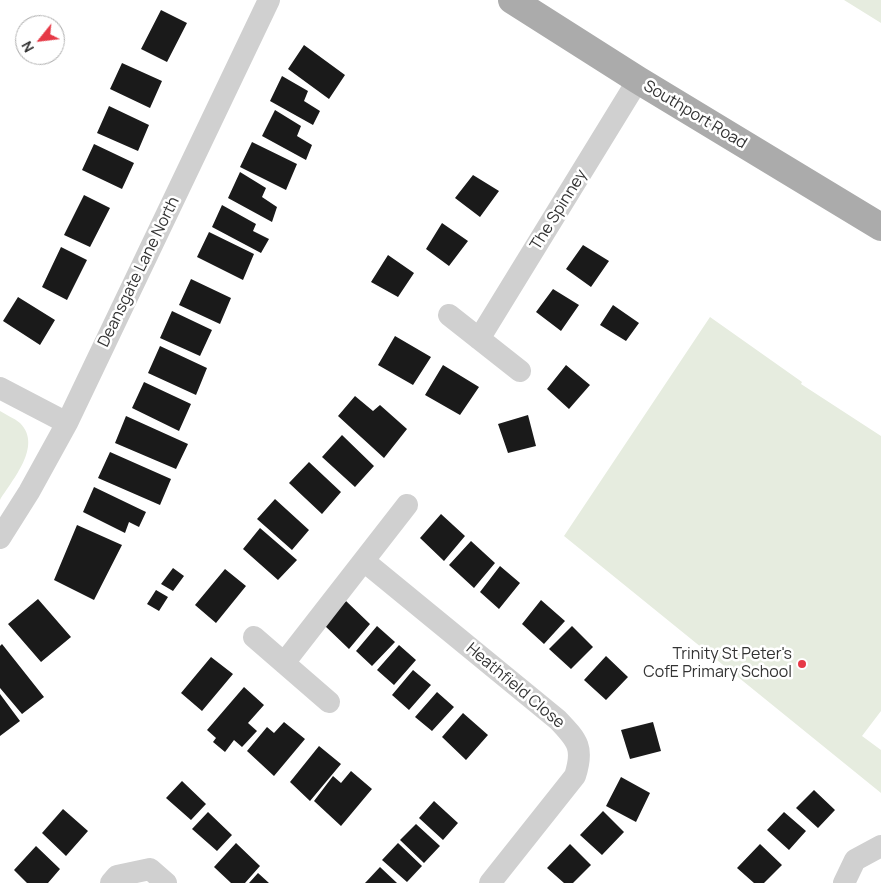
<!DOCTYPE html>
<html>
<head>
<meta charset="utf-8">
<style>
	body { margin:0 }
	#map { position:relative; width:881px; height:883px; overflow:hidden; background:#fff; font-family:Manrope,sans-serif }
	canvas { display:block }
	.north { position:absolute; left:15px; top:15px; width:50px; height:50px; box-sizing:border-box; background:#fff; border:1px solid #adadad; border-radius:50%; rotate:241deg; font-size:14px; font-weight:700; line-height:20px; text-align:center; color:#333 }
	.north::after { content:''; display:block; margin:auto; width:18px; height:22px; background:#e63946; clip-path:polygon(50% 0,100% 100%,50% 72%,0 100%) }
</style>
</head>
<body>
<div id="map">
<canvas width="881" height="883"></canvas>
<div class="north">N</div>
</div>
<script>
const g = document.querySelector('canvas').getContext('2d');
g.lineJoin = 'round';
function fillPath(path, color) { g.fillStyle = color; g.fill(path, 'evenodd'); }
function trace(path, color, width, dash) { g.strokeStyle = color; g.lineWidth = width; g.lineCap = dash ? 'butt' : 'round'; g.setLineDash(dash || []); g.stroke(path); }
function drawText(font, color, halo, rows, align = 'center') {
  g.font = font + ' Manrope,sans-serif'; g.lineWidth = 5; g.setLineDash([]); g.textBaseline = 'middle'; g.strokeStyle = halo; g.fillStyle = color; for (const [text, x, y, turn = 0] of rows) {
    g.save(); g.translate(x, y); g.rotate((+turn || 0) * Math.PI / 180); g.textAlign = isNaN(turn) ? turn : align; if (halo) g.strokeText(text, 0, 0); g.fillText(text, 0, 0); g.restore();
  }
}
fillPath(new Path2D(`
	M844,0H881V23Z
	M710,317L802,382L801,384L881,436V711L862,736L881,750V793L564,536Z
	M0,411C6,415 14,418 20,423C43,446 12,480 0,500Z`), '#e6ecdf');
fillPath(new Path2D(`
	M161,10L187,23L167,62L141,49Z
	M304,45L345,75L329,99L288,69Z
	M122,63L162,81L150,108L110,89Z
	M282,76L308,91L304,101L320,111L313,125L270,101Z
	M109,106L149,125L138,151L97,133Z
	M275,110L301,126L297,136L312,145L306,160L262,136Z
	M252,142L297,164L286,190L240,167Z
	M94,144L134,163L122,189L82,170Z
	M240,172L266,188L262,197L277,207L272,222L228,198Z
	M473,175L499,191L480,217L455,198Z
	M84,195L110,208L90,247L64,235Z
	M222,205L256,224L253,231L269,239L261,253L212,227Z
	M442,223L468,241L449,266L426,249Z
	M209,232L254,254L243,280L197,257Z
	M583,245L609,261L591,287L566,269Z
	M61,247L87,260L67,300L42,287Z
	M388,255L414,273L398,297L371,282Z
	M191,279L231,298L220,324L179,305Z
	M553,289L579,305L561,331L536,312Z
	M18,297L55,320L40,345L3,321Z
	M613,305L639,323L626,341L600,325Z
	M172,311L212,330L200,356L160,338Z
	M395,336L431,357L413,385L378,365Z
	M160,346L207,368L196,395L148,373Z
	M443,365L479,387L460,415L425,395Z
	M566,365L590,385L569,409L547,389Z
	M144,382L191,404L179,431L132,408Z
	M355,396L373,411L380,405L407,429L384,458L338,416Z
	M528,415L536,446L508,453L498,424Z
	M126,416L188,444L176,469L115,443Z
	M342,435L374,466L355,487L322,457Z
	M110,452L171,479L160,505L98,478Z
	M309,462L341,492L322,514L289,483Z
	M94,487L146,512L139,527L129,522L125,533L83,512Z
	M275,499L309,530L292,550L257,519Z
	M441,514L465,536L444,561L420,538Z
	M77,525L122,545L94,600L54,580Z
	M260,528L297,560L278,580L243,549Z
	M471,541L495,563L474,588L449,565Z
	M500,566L520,583L499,609L480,592Z
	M173,568L184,576L173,591L161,584Z
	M225,569L246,586L216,623L195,605Z
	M156,590L168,597L159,611L147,604Z
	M38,599L71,637L41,662L8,624Z
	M541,600L565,621L544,644L522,624Z
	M346,601L370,624L349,649L324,625Z
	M377,626L395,642L372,666L356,651Z
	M572,626L593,647L571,669L549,649Z
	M2,644L44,697L22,714L0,688V646Z
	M399,645L416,660L394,685L377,670Z
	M606,656L628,677L606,700L584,680Z
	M211,657L233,674L202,711L181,693Z
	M413,670L431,685L409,710L392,695Z
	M244,687L264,705L248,723L257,731L242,747L234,740L225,752L213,742L216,738L207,730Z
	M437,692L454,707L432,731L415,717Z
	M0,694L20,721L0,736Z
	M463,713L488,735L466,760L442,737Z
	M284,722L305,739L274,776L247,751L267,727L274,733Z
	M653,722L661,751L630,759L621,730Z
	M319,746L341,764L310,801L290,782Z
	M351,771L372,789L341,826L314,801L333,776L341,783Z
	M621,777L650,793L636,822L606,806Z
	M182,781L206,804L191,820L166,798Z
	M814,790L835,810L818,828L796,808Z
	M434,801L458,823L443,840L419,818Z
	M63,809L88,831L66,856L42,833Z
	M603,811L624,832L602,855L580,835Z
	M208,812L232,835L217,851L192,829Z
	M784,812L806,831L789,850L767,830Z
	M416,824L440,846L424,863L400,840Z
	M236,843L260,866L245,883H231L214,867Z
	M398,843L422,866L407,882L382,860Z
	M570,844L591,865L573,883H564L547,868Z
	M760,844L782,865L764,883H754L737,868Z
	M36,846L60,869L48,883H27L14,870Z
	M380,867L397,883H365Z
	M258,873L269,883H249Z`), '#1a1a1a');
trace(new Path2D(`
	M449,315L520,371
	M479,339L638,80
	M0,388L67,423
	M0,538L29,492L67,423L269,0
	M364,561L558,720C578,741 584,748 575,776L490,883
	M254,637L329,702
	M284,663L407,505
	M111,883L117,876L150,869L166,883
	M844,883L855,860L881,846`), '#d0d0d0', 22);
trace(new Path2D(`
	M512,0L638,80L881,227`), '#ababab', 28);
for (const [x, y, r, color] of [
	[802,664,5,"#e63946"]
]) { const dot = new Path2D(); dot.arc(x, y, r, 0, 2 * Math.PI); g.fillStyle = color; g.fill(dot); trace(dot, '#fff', 2); }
drawText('16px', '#333', '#fff', [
	["Southport Road",695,115,31],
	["The Spinney",559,210,-58],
	["Deansgate Lane North",139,272,-64],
	["Heathfield Close",515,686,40]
]);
drawText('16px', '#333', '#fff', [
	["Trinity St Peter's",792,655],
	["CofE Primary School",792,673]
], 'right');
</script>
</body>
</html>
